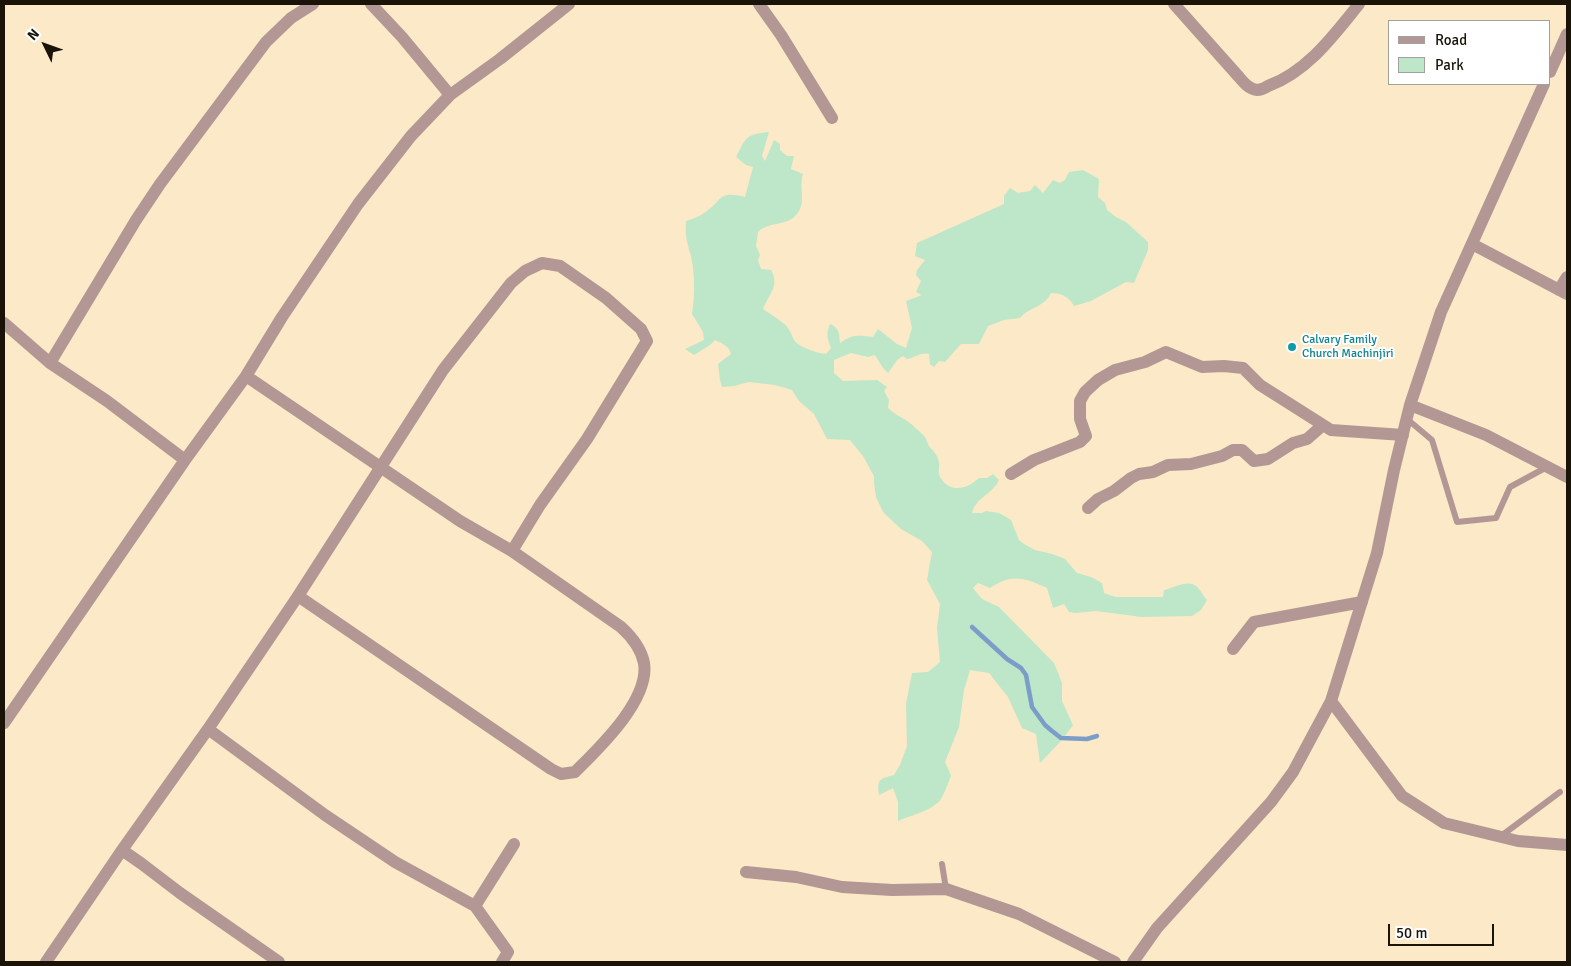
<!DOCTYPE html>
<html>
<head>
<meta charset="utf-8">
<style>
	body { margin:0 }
	#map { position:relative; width:1571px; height:966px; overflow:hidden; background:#fbe9c8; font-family:Signika,sans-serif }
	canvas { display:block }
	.frame { position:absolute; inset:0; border:5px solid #1a1408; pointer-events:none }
	.legend { position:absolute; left:1388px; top:20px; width:162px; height:65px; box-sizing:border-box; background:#fff; border:1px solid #a3a19c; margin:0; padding:6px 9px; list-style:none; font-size:15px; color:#1a1408 }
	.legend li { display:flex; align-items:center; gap:10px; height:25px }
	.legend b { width:25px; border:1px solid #a3a19c }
	.north { position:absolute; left:20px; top:20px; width:50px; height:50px; -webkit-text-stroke:4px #fff; paint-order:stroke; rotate:312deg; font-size:14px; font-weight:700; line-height:20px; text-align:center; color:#1a1408 }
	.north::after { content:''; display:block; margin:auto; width:18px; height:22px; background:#1a1408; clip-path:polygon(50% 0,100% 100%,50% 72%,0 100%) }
	.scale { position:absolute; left:1388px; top:924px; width:106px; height:22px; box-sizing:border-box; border:2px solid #1a1408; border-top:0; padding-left:6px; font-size:15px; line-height:18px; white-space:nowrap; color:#1a1408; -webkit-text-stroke:4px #fff; paint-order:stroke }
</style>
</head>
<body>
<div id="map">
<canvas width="1571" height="966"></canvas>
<div class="frame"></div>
<ul class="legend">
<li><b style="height:6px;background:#b39794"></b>Road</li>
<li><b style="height:14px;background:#bde7c8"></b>Park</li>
</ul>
<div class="north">N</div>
<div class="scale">50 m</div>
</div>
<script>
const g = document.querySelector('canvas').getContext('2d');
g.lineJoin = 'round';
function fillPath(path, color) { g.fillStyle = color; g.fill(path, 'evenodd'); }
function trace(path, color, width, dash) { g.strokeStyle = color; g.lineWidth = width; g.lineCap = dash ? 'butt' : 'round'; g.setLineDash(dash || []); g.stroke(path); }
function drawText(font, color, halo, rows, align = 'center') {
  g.font = font + ' Signika,sans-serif'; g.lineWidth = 4; g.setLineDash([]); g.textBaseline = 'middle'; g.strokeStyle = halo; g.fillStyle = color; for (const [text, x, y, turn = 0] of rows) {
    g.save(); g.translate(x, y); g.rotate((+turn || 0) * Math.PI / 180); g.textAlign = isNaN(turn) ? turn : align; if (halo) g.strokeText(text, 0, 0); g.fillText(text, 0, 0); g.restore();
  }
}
fillPath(new Path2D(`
	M769,132L762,156L765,161L774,140L780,144V150L787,156H794L791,169L803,174C799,186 804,195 801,206C794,229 771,219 758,232L756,246L760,255L758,260L761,269L771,270C780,286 769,294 763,309C770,314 777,318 783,323C789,327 791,334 794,340C798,347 817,353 826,354L831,348C827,338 826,334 830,324C840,328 839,334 840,343C852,334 859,335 873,337L878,329L897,344L906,348L912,328L906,301L922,295L916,292L921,281L916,275L917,270L925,260L915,256L917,243L1004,204V196L1010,188L1018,193L1030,191L1035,185L1043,193L1053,180L1060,183L1065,180L1069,172L1083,170L1099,179L1098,197L1105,203L1107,210L1116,217L1126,222L1148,242V250L1134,283L1126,282L1091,301L1074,306C1069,297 1062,293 1051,293C1044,308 1030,306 1020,318L1004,320L988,326L979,344H961L945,362L939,361L934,367L930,364L929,354C920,352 915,358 907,359L903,356L897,360L888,373L883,368L875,355L868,357L851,353L834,360V373L843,381L877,380L887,387L884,391L889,400L888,408C894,414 900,416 907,421C913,425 919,431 924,436C927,439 927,443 929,446C932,450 937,454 938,459C941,465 937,471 940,477C950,494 968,489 979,478H987L993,474L999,480C993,494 976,497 972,513H982L986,511L999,513L1011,520L1019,540L1024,544L1035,550L1052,554L1065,559L1077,573L1091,577L1102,583L1104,593L1116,597H1163L1164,590C1173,588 1188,579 1196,586C1201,590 1203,596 1207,600L1201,610L1192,616L1142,617L1096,611L1076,613L1069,612L1064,604L1053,608L1047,588C1025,578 1012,573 990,588L978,583L973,588L982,599L999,607L1054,663L1062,683V701L1073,725L1062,740L1040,763L1036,734L1022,728L1008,697L989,673L970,670L964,690L959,727L945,762L951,776C948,783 945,792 941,799C932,811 911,815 898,821V802L893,788L879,795C877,779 879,779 894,775L900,765L907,746L906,704L912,673L928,672L940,662L937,628L940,604L927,580L932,552L922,541L901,529L883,512L876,497L874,483V476L863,456L850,440L827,439L814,414L799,401L792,390L775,385L749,382L734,386L722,387L720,380L718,364L731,354C729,346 722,343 715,340L710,345L694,355L685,349L704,340L703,332L692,314C695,295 695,274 691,256C687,241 685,238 686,221C692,219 699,217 704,213C723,201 717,190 745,197L753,167L746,165L736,157C747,136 745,135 769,132Z`), '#bde7c8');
trace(new Path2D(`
	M972,627L1007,659L1021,668L1026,675L1032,707L1045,725L1052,731L1061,738L1087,739L1097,736`), '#7c9dc8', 4.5);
trace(new Path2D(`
	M1407,419L1432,440L1457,522L1496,518L1510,487L1547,467
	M1501,836L1560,792
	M942,864L946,889`), '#b39794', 6);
trace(new Path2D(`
	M371,4L402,37L450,95
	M759,4L781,35L832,118
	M1174,4L1239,77C1244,83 1249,89 1257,90C1261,90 1265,88 1268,86C1307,72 1334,35 1359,4
	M1550,72L1567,34
	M1472,244L1567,294
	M1559,290L1567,277
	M4,323L50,363L107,401L185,460
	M50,363L136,220L160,184L266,42L291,18L313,4
	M246,376L460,521L512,551L621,627C632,637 641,648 644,663C650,700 599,748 575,772L561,774L551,769L298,596
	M1410,405L1486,435L1567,477
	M1011,474L1034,460L1080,442L1086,436L1080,419V401L1085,392L1098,380L1115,370L1145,362L1166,352L1202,367L1224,366L1243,368L1260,385L1331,430L1403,435
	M1088,508L1098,499L1114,491L1131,478L1139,474L1153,472L1168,465L1191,464L1222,456L1233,450H1242L1254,461L1268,459L1293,443L1307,439L1323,425
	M1233,649L1254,622L1362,602
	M1331,701L1402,796L1444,823L1518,841L1567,845
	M4,723L185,460L246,376L282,317L358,204L411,136L450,95L500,59L569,4
	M208,729L325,815L395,862L475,906L508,952L502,962
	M122,850L142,864L180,893L279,962
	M746,872L796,877L842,887L892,890L946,889L1019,914L1115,962
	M475,906L514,844
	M46,962L122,850L208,729L298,596L443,370L511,283L525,271L542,263L560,266L606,298L641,329L647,341L587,439L540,505L512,551
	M1133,962L1157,928L1271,802L1293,772L1331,701L1377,553L1394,470L1410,405L1441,312L1544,84`), '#b39794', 12);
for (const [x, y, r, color] of [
	[1292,347,5,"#0f9aa8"]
]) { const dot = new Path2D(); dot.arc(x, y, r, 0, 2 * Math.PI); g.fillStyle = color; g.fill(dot); trace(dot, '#fff', 2); }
drawText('12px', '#0d838f', '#fff', [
	["Calvary Family",1302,340],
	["Church Machinjiri",1302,354]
], 'left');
</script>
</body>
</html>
